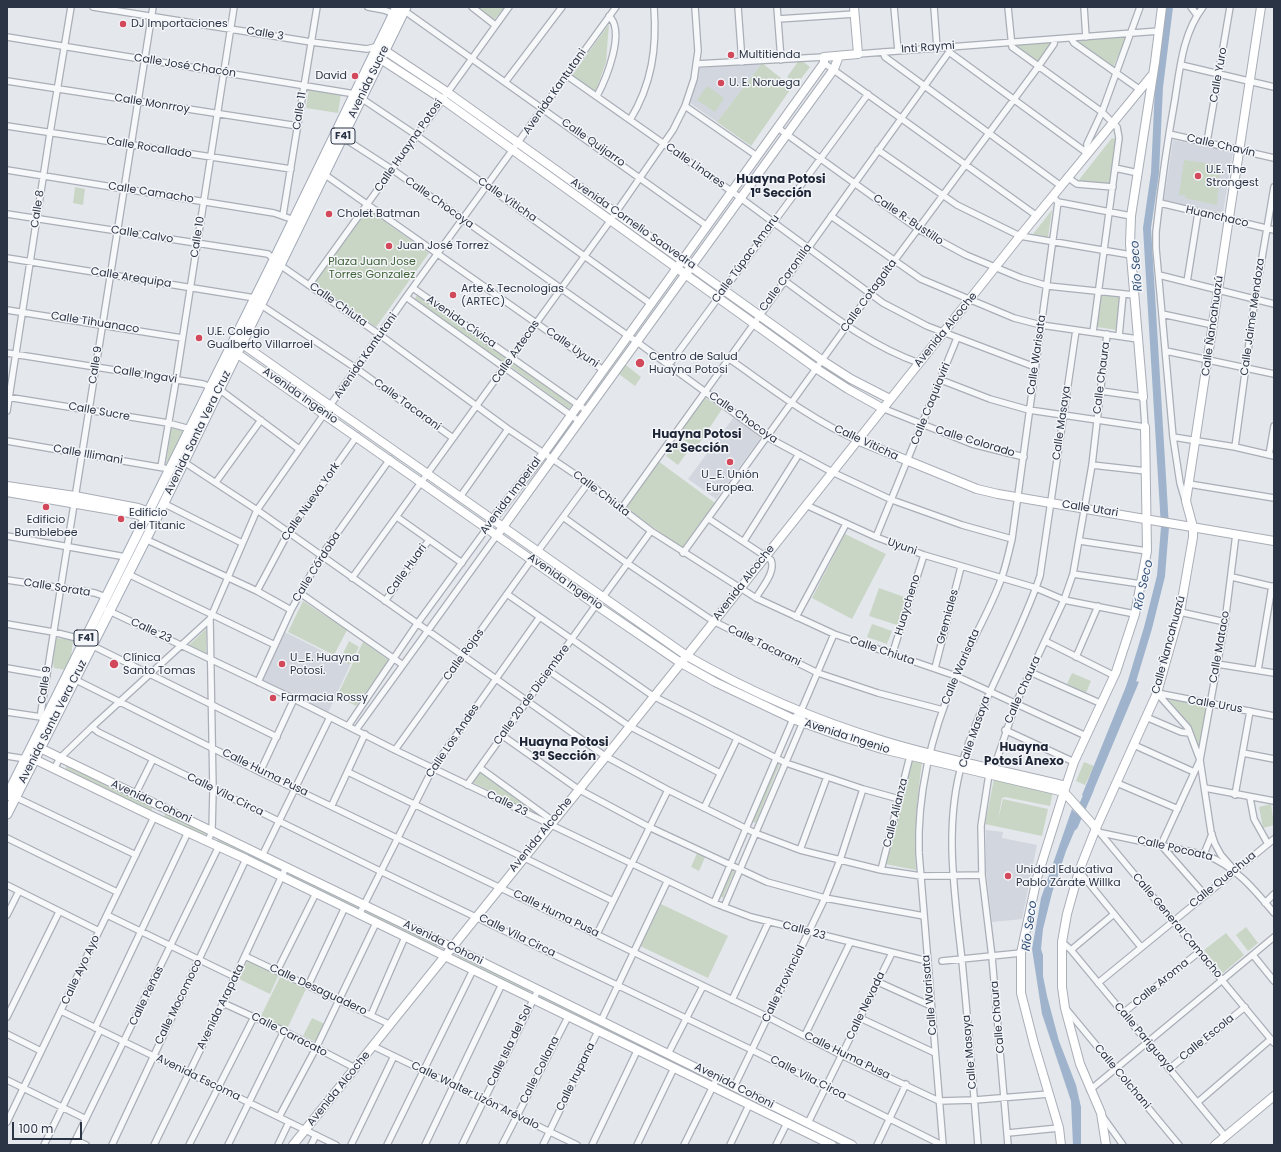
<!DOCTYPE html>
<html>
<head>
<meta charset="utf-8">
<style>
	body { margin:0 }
	#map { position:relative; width:1281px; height:1152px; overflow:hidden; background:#e4e7ec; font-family:Poppins,sans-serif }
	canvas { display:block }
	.frame { position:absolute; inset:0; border:8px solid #2b3445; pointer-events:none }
	.scale { position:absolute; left:12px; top:1122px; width:70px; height:18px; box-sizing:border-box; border:2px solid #2b3445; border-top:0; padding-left:5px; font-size:12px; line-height:14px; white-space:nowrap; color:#2b3445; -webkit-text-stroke:3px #f4f6f9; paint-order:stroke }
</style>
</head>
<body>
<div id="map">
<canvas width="1281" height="1152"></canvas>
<div class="frame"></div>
<div class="scale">100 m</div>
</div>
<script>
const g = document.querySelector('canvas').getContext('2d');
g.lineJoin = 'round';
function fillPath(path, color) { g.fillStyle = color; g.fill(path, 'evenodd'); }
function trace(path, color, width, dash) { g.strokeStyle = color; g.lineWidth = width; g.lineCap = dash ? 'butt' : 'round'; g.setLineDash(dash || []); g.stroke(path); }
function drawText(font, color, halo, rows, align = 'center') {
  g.font = font + ' Poppins,sans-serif'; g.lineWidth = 3; g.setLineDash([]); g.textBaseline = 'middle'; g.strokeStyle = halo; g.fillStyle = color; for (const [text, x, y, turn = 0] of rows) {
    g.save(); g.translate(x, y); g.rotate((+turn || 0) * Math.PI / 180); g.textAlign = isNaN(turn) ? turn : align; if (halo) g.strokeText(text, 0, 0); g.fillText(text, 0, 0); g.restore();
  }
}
fillPath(new Path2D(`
	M762,63L717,122L690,103L689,100L698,69L700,68Z
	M1173,140L1233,152L1223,213L1164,200Z
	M734,417L760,437V439L716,499L688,479Z
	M285,632L350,665L328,713L263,681V679Z
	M986,830L1003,832L1002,838L1037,845L1022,919L992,922L986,871Z`), '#d2d6de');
fillPath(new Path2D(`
	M476,7H505L494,20Z
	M609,24L606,62L595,93L571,77Z
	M1127,36L1113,67L1074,41Z
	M1054,41L1038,63L1012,45Z
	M800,59L810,67L797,84L787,77Z
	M762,63L792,87L751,146L717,122Z
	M707,86L724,98L715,112L697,100Z
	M309,89L341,94L338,113L306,108Z
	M1112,138L1116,139L1110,185L1078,181Z
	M1184,160L1220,165L1217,205L1185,198L1186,196L1182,195L1179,196Z
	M75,187L85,189L83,205L73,203Z
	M367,209L429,253L376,327L314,284Z
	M1052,210L1048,237L1033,234Z
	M1101,293L1121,295L1117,330L1097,327Z
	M417,295L507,358L503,363L414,300Z
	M513,362L572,405L569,409L510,366Z
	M626,365L641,377L635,386L619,374Z
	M704,397L722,409L696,448L678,436Z
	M173,428L184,430L186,432L169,465H166L171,429Z
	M679,438L691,447L678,465L666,456Z
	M658,461L715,503L682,548L625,507Z
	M845,534L886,554L852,619L812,598Z
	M879,588L907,598L897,625L869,616Z
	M303,601L347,630L334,655L288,632Z
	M872,624L892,631L887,644L867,637Z
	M206,629V653L189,645Z
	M56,638L73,640L70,666L66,670L54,668L53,663Z
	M349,641L359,647L350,665L340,660Z
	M363,642L389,660L356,706L337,696Z
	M1072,673L1091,681L1086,693L1067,684Z
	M1167,697L1206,706L1199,750L1190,727Z
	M912,759L922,762C917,798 914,834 916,870L885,864Z
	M1084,762L1094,766L1085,785L1076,781Z
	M780,763L756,822L753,823L752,821L778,764Z
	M66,765H69L151,805L152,810L148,811L66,770Z
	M480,769L547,819L472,782Z
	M994,779L1053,791L1050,806L1005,797L1002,798L998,820L1003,799L1048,809L1042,836L985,824Z
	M1271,804L1274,825L1263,828L1259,807Z
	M165,813L206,833V834L204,836L164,818Z
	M219,837L280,868L279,871L216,842Z
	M698,851L706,855L699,871L691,867Z
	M732,868L735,870L723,898L720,896L721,893Z
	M291,873L359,906V910L289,877Z
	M661,904L728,936L708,978L640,946Z
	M367,910L436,944L437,947L436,948L363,914L364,911Z
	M1246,927L1258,943L1248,951L1236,935Z
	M1226,933L1244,955L1223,973L1204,950Z
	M459,955L530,990L528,994L457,959Z
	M248,960L279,974L270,994L239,979Z
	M280,977L306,989L287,1029L261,1016Z
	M541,995L712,1079L710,1083L539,1000Z
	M312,1018L325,1024L316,1042L303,1036Z
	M720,1083L846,1145H836L718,1087Z`), '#c9d6c5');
fillPath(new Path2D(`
	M1129,679L1139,682L1089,801L1082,795Z
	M1072,809L1080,818L1066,851L1052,893L1043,929L1041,949L1043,955V976L1047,996L1059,1041L1076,1085L1081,1107V1145H1073L1071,1101L1042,1014L1032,949L1041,898Z`), '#9fb4cc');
trace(new Path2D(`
	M1129,691L1148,628L1161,576L1165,527L1147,228L1155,173L1159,87L1169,7
	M1074,826L1090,789`), '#9fb4cc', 8);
const street = new Path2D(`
	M93,7L311,42L367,49L378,46
	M368,7L384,10L394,14
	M472,7L495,25
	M738,7L742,62
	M777,7L781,60
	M894,7L898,51
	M934,7L937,48
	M1008,7L1012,47L1102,112L1117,127L1119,138L1093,332
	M1084,7L1086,37
	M1191,7L1197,15
	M402,9L707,226
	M778,19L855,14
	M7,37L355,94L416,135L651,304
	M1071,38L1074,43L1139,89
	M883,52L885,57L1061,186
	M949,52L1087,153
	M858,54L1159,31
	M824,63L1037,216
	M696,64L824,57
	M1181,65L1274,87
	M566,75L731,191L883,303L927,326L1035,367
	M7,81L298,126
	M506,81L562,7
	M597,96C606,79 626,31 609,16
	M685,106L757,156
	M630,120C652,84 657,48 654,7
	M7,126L291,169
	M778,128L918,229L966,255L1021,278L1048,286L1134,295
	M1169,134L1274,158
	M342,137L393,170L637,342L767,437L832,472L892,500L962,525L1012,539
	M1207,142L1230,7
	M878,150L957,205L1020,236L1131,255
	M1087,153V144L1102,112L1140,7
	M1115,168L1138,173
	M7,170L274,213L294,220
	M324,174L603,370
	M1067,177L1077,184L1113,187
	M1058,202L1131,216
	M1160,203L1274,230
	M7,214L268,254L280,265L380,335L508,429L588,483L651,531L756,598L834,634L956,676L1086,736
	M283,215L317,7
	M831,216L921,279L1014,318L1041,325L1138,339
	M7,258L255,298
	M1159,275L1274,304
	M785,281C828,312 868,345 919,363
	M1187,282L1198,213
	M309,285L509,7
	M413,288L587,411
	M406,297L579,421
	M261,305L357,369L453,438
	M7,310L182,338
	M1162,314L1213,325
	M1119,336L1123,294
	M1166,351L1274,374
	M7,353L203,384L211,387
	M728,358C770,387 810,419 857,440
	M668,366L868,94
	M941,380L990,399L1029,410L1145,427L1143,397L1101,391
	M219,389L299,449
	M7,397L168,423L190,429
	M882,408L972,444L1024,457
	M7,411L50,133L71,7
	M1173,437L1235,447L1274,456
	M7,441L164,468
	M1235,447L1255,299L1274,187
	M1269,455L1274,426
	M184,462L257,510L605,756L668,790L755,833L800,850L881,870L921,876L982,875
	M1092,465L1146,471
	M161,467L176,380L234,7
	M216,482L261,420
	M1189,484L1274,498
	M460,497L508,429
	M1185,500L1180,483L1173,437L1156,248V232C1161,187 1167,143 1175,99C1180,67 1183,33 1203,7
	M163,503L242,543
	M806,505L876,537L924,555L1036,588L1064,600L1135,614
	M621,509L949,52L950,47
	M397,517L462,563
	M563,517L627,563L713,621L818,673L878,693L943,710
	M709,519L771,560C776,572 762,587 756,598
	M7,536L126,557
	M876,537L957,338
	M145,539L257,591L291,610
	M744,541L799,454
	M1080,541L1147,551
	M538,551L588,483
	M683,553L869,295L1038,67L1054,44L1055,39
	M128,574L275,645
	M1073,574L1141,584
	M1232,577L1274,587
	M352,578L610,221L673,130L685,106L694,79L698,51L695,7
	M7,580L95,593L106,597
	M257,591L288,533L357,436
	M300,593L403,665
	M507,594L653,696L786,763L863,789L899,799
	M603,597L651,531
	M385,601L429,540
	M107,610L294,699L395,750L714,903L751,917L927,961
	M1180,612L1225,622
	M796,617L846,524
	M7,624L53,632L85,640
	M1045,641L1115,676
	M91,645L277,737
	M892,655L924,555
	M1076,657L1098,606
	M1217,664L1274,673
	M7,668L47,675
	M935,668L961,567
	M1258,670L1272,586
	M549,671L629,726L720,773
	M1030,672L1102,704
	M74,679L260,772L768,1017L841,1055L939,1101L975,1100L1049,1094
	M258,682L291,610L321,556L390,459
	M1157,693L1188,728L1200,760L1211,832L1215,844L1221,855L1235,871
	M1157,693L1274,716
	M7,712L41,717
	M1146,717L1181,732L1189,733
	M44,722L41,717V712L153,7
	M348,726L417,624L487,528
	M92,727L98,732L380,871L752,1050L942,1145
	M356,730L497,535
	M1005,730L1074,762
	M503,736L578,789L649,827L767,882L825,898L924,916
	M1134,745L1194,772
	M395,750L532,559
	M1243,753L1274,759
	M7,756L26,759
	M480,768L553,821
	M54,769L60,758L92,727L210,619L257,510L406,297L616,7
	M260,772L294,699
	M348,772L613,901
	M1117,783L1178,809
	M467,785L596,605
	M1205,788L1274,801
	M135,795L153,759
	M1235,795L1250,711
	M15,797L136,855
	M1250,798L1254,819L1268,844
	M332,805L365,734
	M704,808L737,739
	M1096,828L1274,1043
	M1102,833L1206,855C1236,867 1254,889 1274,913
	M7,838L117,892
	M208,841L212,831L213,790L210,619
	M800,850L827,777
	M1204,854L1212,834
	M262,856L330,717
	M881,870L910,756
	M1079,871L1141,947
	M7,885L99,931
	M1205,895L1161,845L1200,760L1225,622L1236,534
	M714,903L793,719L801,711L834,634
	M1265,903L1274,894
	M724,907L803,722L801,711
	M7,915L19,891
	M107,915L235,977
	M359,915L433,768L539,618
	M597,934L668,790
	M1062,942L1071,950L1225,1136
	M1071,950L1114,914
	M1253,955L1274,981
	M245,956L391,1025
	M942,961L1021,953
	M277,971L316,893
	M878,982L931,1006
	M1098,983L1274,839
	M308,986L345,907
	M732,1000L769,921
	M223,1003L284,1031L355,1068
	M1067,1010L1179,1145
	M61,1011L336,1145
	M1123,1013L1199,952
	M371,1015L405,937
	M7,1017L59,912
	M860,1018L935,1053
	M601,1021L667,882
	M95,1028L188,832
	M7,1034L41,1051
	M805,1035L850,943
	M373,1046L577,1145
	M668,1054L703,986
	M1169,1069L1245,1007
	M7,1080L86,1119
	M734,1087L825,898L840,860L863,789
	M1090,1090L1274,937
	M1198,1102L1271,1039
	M279,1117L316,1048L376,923
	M1103,1117L1123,1145
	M7,1122L154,817
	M808,1123L892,953
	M1008,1133L1059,1128
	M76,1140L86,1145
	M44,1145L100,1030
	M73,1145L219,846
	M112,1145L246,859
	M154,1145L223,1003L286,867
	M189,1145L254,1017
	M228,1145L284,1031
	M278,1145L289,1122
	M311,1145L316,1135
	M351,1145L394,1056
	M387,1145L473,970
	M425,1145L502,984
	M462,1145L538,990
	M502,1145L568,1017
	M543,1145L598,1031
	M592,1145L637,1051
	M637,1145L674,1068
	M684,1145L717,1078
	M730,1145L749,1105
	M776,1145L787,1123
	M877,1145L906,1084
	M943,1145L919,853C917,792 932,732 956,676C970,643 990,611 1002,577C1006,565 1009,552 1012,539L1058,202L1052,196
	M978,1145C973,1084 968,1022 962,961C955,896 943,824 963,760C983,696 1019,639 1040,576L1076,330
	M1008,1145L992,957L982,875L981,826L989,774L994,768L1016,703L1064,600L1073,574L1092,465L1107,334`);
const secondary = new Path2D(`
	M381,48L447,92L823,361L851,379L890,399
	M376,56L442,99L817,369L848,389L882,408
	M238,341L687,656C748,691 815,720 884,741C943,759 1005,771 1066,786
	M232,350L596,605L681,663L715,682L793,719L843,737L882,749L1064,792
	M1143,397L1130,244L1131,216L1155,62L1162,7
	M857,440L977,489L998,494L1274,541
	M7,486L75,496L138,508L153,513
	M7,492L135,514L154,521
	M490,523L544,453L824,63V57L858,54L854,7
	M500,531L834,69L839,56
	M40,748L478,960L852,1145
	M34,759L154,817L246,859L832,1145
	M1064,792L1096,828
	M293,1145L681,663L1020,236L1153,74
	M1061,1145L1059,1128L1034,1044L1021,993V953L1037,878L1064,792L1074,762L1116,672L1135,614L1147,551L1145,427
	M1106,1145L1101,1113L1080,1064L1065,1008L1062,987V942L1067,914L1079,871L1096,828L1157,693L1180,612L1193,537V527L1186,501L1261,7
	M1215,1145L1274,1096`);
const primary = new Path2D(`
	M7,796L274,260L397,7
	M7,814L158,515L406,7`);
trace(street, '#a9aeb7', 8);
trace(secondary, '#a9aeb7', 10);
trace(primary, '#a3abb8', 11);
trace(street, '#f7f8fa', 5.5);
trace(secondary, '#fff', 8);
trace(primary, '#fff', 9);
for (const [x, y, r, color] of [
	[123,24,4,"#d1495b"],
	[731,55,4,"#d1495b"],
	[355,76,4,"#d1495b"],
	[721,83,4,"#d1495b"],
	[1198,176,4,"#d1495b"],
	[329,214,4,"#d1495b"],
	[389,246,4,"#d1495b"],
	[453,295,4,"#d1495b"],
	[199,338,4,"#d1495b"],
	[640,363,5,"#d1495b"],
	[730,462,4,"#d1495b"],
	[46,507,4,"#d1495b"],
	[121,519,4,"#d1495b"],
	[114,664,5,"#d1495b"],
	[282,664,4,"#d1495b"],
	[273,698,4,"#d1495b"],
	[1008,876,4,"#d1495b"]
]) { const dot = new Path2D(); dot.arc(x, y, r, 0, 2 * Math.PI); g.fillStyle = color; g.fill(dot); trace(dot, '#f4f6f9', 1.5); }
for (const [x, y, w] of [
	[343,136,24],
	[86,638,24]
]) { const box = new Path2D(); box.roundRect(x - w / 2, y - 8, w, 16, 3); g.fillStyle = '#f4f6f9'; g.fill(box); trace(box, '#2b3445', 1); }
drawText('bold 10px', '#2b3445', null, [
	["F41",343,136],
	["F41",86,638]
]);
drawText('11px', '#2b3445', '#f4f6f9', [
	["DJ Importaciones",131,24],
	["Multitienda",739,55],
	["David",347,76,"right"],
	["U. E. Noruega",729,83],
	["U.E. The",1206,170],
	["Strongest",1206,183],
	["Cholet Batman",337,214],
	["Juan José Torrez",397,246],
	["Arte & Tecnologías",461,289],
	["(ARTEC)",461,302],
	["U.E. Colegio",207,332],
	["Gualberto Villarroel",207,345],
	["Centro de Salud",649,357],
	["Huayna Potosi",649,370],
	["U_E. Unión",730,475,"center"],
	["Europea.",730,488,"center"],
	["Edificio",129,513],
	["del Titanic",129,526],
	["Edificio",46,520,"center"],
	["Bumblebee",46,533,"center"],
	["Clínica",123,658],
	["Santo Tomas",123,671],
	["U_E. Huayna",290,658],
	["Potosí.",290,671],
	["Farmacia Rossy",281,698],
	["Unidad Educativa",1016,870],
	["Pablo Zárate Willka",1016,883]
], 'left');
drawText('11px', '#2b3445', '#f4f6f9', [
	["Calle 3",265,34,9],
	["Inti Raymi",928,48,-4],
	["Calle José Chacón",185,66,9],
	["Calle Yuro",1219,75,-80],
	["Avenida Sucre",369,82,-64],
	["Avenida Kantutani",555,92,-55],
	["Calle Monrroy",152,104,9],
	["Calle 11",300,111,-81],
	["Calle Quijarro",593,143,35],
	["Calle Huayna Potosí",409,146,-55],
	["Calle Chavín",1221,146,13],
	["Calle Rocallado",149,148,9],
	["Calle Linares",695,166,35],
	["Calle Camacho",151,193,9],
	["Calle Viticha",507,200,35],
	["Calle Chocoya",439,203,35],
	["Calle 8",38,209,-81],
	["Huanchaco",1217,217,13],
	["Calle R. Bustillo",908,220,34],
	["Avenida Cornelio Saavedra",633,224,35],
	["Calle Calvo",142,235,9],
	["Calle 10",198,237,-81],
	["Calle Túpac Amaru",746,259,-54],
	["Calle Arequipa",131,278,9],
	["Calle Coronilla",786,278,-54],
	["Calle Cotagaita",869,296,-54],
	["Calle Chiuta",338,305,35],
	["Calle Jaime Mendoza",1253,317,-82],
	["Avenida Cívica",461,322,35],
	["Calle Tihuanaco",95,323,9],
	["Calle Ñancahuazú",1213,326,-82],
	["Avenida Alcoche",946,330,-51],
	["Calle Uyuni",572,348,35],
	["Calle Aztecas",516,352,-55],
	["Calle Warisata",1037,355,-82],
	["Avenida Kantutani",366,356,-55],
	["Calle 9",96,365,-81],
	["Calle Ingavi",145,375,9],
	["Calle Chaura",1102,378,-83],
	["Avenida Ingenio",300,396,35],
	["Calle Caquiaviri",931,404,-68],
	["Calle Tacarani",407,405,36],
	["Calle Sucre",99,412,10],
	["Calle Chocoya",743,418,35],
	["Calle Masaya",1062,423,-82],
	["Avenida Santa Vera Cruz",198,433,-64],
	["Calle Colorado",975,442,17],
	["Calle Viticha",866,443,25],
	["Calle Illimani",88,455,10],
	["Calle Chiuta",601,494,37],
	["Avenida Imperial",511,496,-53],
	["Calle Nueva York",311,502,-55],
	["Calle Utari",1090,509,9],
	["Uyuni",902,547,20],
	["Calle Córdoba",317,567,-58],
	["Calle Huari",407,570,-54],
	["Avenida Ingenio",565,582,35],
	["Avenida Alcoche",744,583,-52],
	["Calle Sorata",57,588,9],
	["Huaycheno",908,605,-73],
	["Gremiales",948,617,-75],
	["Calle 23",151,631,25],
	["Calle Ñancahuazú",1169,645,-75],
	["Calle Tacarani",764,646,26],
	["Calle Mataco",1220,647,-80],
	["Calle Chiuta",882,651,19],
	["Calle Rojas",464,655,-54],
	["Calle Warisata",961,667,-67],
	["Calle 9",45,685,-81],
	["Calle Chaura",1023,690,-66],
	["Calle 20 de Diciembre",532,695,-54],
	["Calle Urus",1215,705,10],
	["Avenida Santa Vera Cruz",53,722,-63],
	["Calle Masaya",975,732,-71],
	["Avenida Ingenio",847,737,18],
	["Calle Los Andes",453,741,-56],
	["Calle Huma Pusa",265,773,26],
	["Calle Vila Circa",225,795,26],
	["Avenida Cohoni",151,802,25],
	["Calle 23",507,804,26],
	["Calle Alianza",896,813,-76],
	["Avenida Alcoche",541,835,-51],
	["Calle Pocoata",1175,849,13],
	["Calle Quechua",1223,880,-39],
	["Calle Huma Pusa",556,914,26],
	["Calle General Camacho",1177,926,50],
	["Calle 23",804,931,15],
	["Calle Vila Circa",517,936,26],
	["Avenida Cohoni",443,943,26],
	["Calle Ayo Ayo",81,970,-65],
	["Calle Aroma",1161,983,-39],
	["Calle Provincial",784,984,-64],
	["Calle Desaguadero",318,990,25],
	["Calle Warisata",930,995,-95],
	["Calle Peñas",147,996,-64],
	["Calle Mocomoco",179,1002,-64],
	["Calle Nevada",866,1006,-64],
	["Avenida Arapata",221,1007,-64],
	["Calle Chaura",998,1017,-95],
	["Calle Caracato",289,1035,27],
	["Calle Pariguaya",1144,1038,50],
	["Calle Escola",1207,1038,-39],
	["Calle Isla del Sol",510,1046,-64],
	["Calle Masaya",970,1052,-95],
	["Calle Huma Pusa",847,1056,26],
	["Calle Collana",540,1070,-63],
	["Calle Irupana",576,1077,-64],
	["Calle Colchani",1122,1077,50],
	["Avenida Escoma",198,1078,26],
	["Calle Vila Circa",808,1078,27],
	["Avenida Cohoni",734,1086,27],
	["Avenida Alcoche",339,1089,-51],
	["Calle Walter Lizón Arévalo",475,1096,26]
]);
drawText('11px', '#3f6138', '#f4f6f9', [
	["Plaza Juan Jose",372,262],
	["Torres Gonzalez",372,275]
]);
drawText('bold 12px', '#1d2536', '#f4f6f9', [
	["Huayna Potosi",781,180],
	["1ª Sección",781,194],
	["Huayna Potosi",697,435],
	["2ª Sección",697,449],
	["Huayna Potosi",564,743],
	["3ª Sección",564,757],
	["Huayna",1024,748],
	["Potosí Anexo",1024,762]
]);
drawText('italic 12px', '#34527a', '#f4f6f9', [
	["Río Seco",1137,266,-94],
	["Río Seco",1144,585,-77],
	["Río Seco",1030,926,-82]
]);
</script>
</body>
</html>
